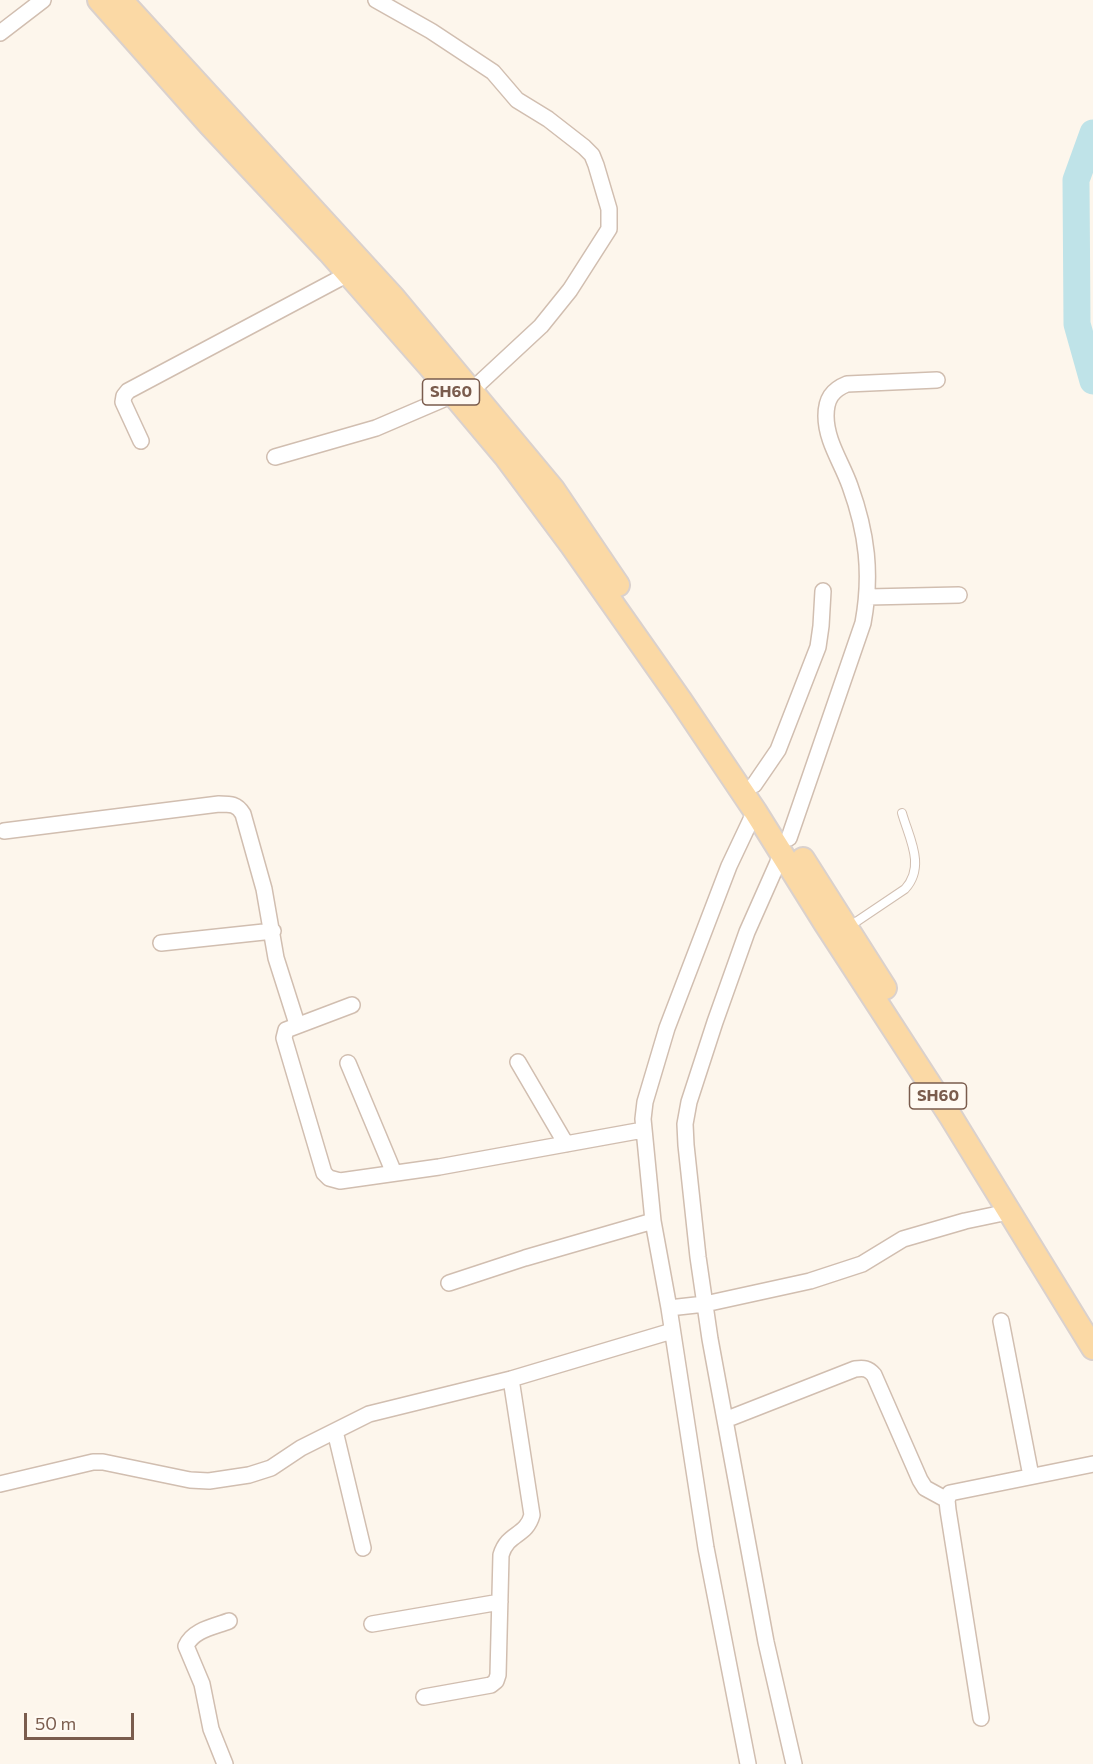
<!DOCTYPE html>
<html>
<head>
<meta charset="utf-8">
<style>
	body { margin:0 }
	#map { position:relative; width:1093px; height:1764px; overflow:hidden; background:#fdf6ec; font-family:Commissioner,sans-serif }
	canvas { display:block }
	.scale { position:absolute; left:24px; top:1713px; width:110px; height:27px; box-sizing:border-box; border:3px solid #7a5c4d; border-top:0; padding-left:8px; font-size:18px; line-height:21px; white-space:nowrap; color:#7a5c4d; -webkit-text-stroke:4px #fffaf3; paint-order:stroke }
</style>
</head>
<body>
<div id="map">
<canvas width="1093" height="1764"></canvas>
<div class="scale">50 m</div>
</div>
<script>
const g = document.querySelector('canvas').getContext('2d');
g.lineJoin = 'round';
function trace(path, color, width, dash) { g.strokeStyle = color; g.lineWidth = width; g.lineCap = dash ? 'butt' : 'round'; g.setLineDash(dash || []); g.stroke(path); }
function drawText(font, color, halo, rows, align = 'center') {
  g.font = font + ' Commissioner,sans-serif'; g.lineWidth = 5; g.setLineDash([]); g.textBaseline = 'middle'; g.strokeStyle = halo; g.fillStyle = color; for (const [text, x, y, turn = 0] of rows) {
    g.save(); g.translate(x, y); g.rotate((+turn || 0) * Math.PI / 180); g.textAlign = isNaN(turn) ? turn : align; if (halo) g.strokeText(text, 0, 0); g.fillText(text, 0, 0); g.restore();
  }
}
trace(new Path2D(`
	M1093,133L1076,180L1077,324L1093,381`), '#bfe3e8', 27);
const lane = new Path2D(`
	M850,926L905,889C926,866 909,838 902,813`);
const street = new Path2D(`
	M376,0L431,31L493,72L517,100L548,119L584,147L592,155L596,165L609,209V229L570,290L541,326L471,391
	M0,33L43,0
	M141,441L123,402L124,396L128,391L348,274
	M275,457L376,428L453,395
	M868,597L959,595
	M754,785L778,750L818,647L821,626L823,591
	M4,831L219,804C231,804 237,804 243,814L264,889L276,958L297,1024
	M789,838L863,623C872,574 867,533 850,486C842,463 826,441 826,416C826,399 832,390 847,384L937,380
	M782,853L747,932L715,1022L689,1102L685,1124L686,1145L698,1257L710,1339L766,1642L794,1764
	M161,943L273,931
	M352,1005L286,1030L284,1038L324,1173L329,1178L340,1181L439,1167L643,1130
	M518,1062L566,1144
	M348,1063L394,1173
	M449,1283L525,1258L653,1221
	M669,1308L705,1304L810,1281L862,1264L903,1239L965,1221L1008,1212
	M1001,1321L1031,1476
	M725,1420L855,1369C864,1368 868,1368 874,1375L920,1480L925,1488L947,1500
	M335,1431L363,1548
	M0,1484L93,1462H103L190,1480L209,1481L249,1475L271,1468L301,1448L369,1414L511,1379L672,1331
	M372,1624L500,1602
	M424,1697L491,1685L496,1681L498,1675L501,1555C508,1532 526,1537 532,1515L511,1379
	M981,1718L948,1510L947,1500L950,1493L1093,1464
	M225,1764L211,1729L202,1684L186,1646C193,1630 213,1627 229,1621
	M748,1764L706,1548L669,1308L653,1221L643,1119L645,1102L667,1028L729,866L755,811`);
const primary = new Path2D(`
	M99,0L210,125L329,252L430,367L505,456L572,546L681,701L755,811L825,923L951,1117L1093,1348
	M121,0L394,298L553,489L618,585
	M803,859L885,988`);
trace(lane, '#d1beb0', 10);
trace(street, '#d1beb0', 18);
trace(primary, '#dad1cd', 26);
trace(lane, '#fff', 8);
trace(street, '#fff', 15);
trace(primary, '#fbd9a5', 22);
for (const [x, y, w] of [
	[451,392,57],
	[938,1096,57]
]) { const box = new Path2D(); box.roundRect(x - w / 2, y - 13, w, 26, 4.5); g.fillStyle = '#fffaf3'; g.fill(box); trace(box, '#7a5c4d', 1.5); }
drawText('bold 16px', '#7a5c4d', null, [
	["SH60",451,392],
	["SH60",938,1096]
]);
</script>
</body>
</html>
